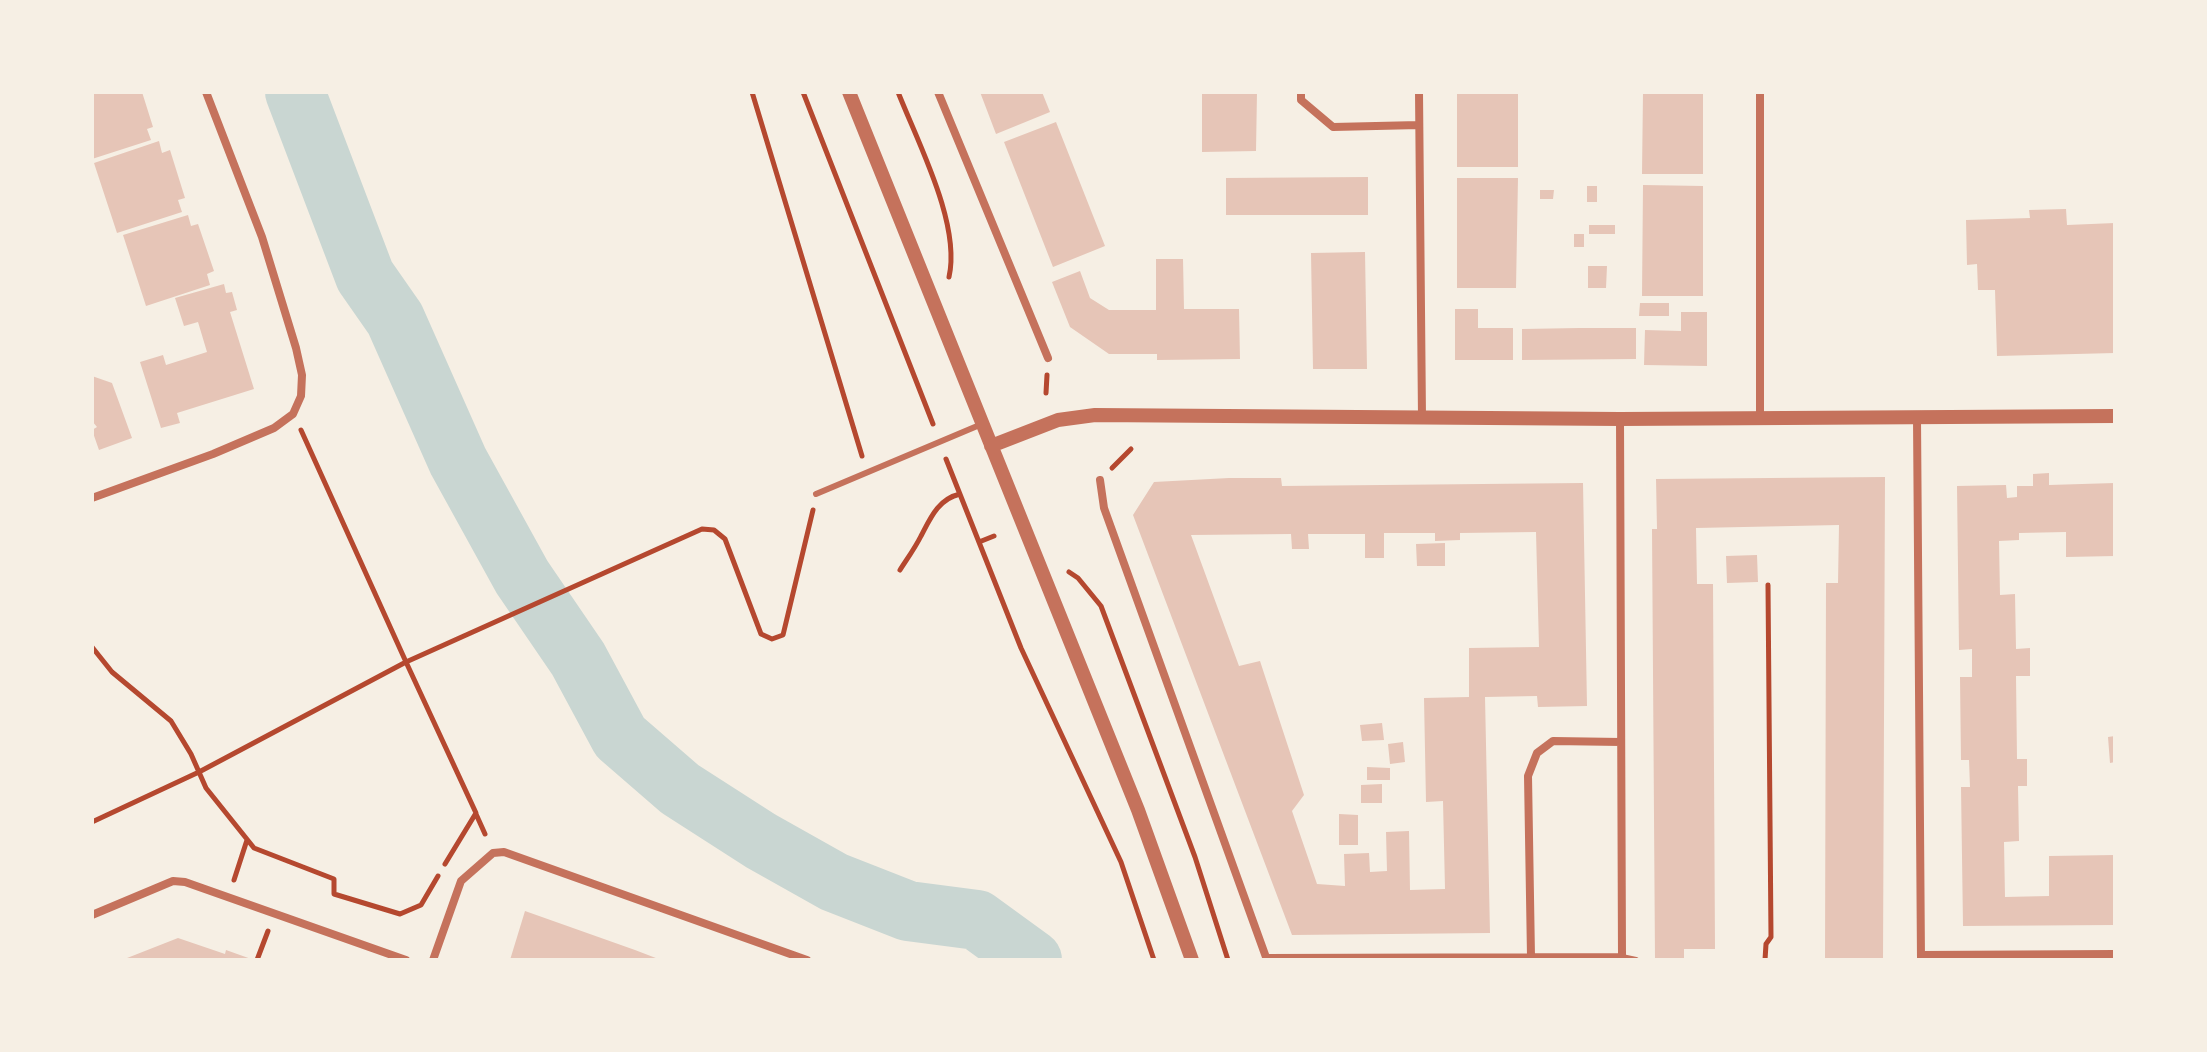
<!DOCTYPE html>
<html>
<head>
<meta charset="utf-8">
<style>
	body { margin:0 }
	#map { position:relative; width:2207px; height:1052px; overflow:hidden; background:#f6efe4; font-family:Overpass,sans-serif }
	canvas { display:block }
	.frame { position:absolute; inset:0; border:94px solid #f6efe4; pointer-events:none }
</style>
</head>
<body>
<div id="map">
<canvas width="2207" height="1052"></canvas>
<div class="frame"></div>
</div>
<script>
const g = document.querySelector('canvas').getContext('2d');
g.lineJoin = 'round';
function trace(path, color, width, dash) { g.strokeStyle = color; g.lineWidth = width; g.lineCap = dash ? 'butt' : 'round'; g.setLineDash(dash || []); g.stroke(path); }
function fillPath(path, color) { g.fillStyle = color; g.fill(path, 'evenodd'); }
trace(new Path2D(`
	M295,92L365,276L395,319L458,461L522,577L578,659L620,737L680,789L761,841L834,882L908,911L977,920L1032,960`), '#c9d6d2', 60);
fillPath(new Path2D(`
	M92,92H142L153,127L147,129L151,140L92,159Z
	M980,92H1042L1050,112L996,134Z
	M1202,92H1257L1256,151L1202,152Z
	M1457,92H1518V167H1457Z
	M1643,92H1703V174H1642Z
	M1056,122L1105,246L1053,267L1004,142Z
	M159,141L162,153L170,150L185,198L178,200L182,212L117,233L94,163Z
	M1368,177V215H1226V178Z
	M1457,178H1518L1516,288H1457Z
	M1643,185L1703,186V296H1642Z
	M1587,186H1597V202H1587Z
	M1540,190H1554L1553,199H1540Z
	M2066,209L2067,225L2115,223V353L1997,356L1995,290H1978L1977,264L1967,265L1966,220L2030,218L2029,210Z
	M188,215L191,226L198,224L214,271L207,274L210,285L146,306L123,235Z
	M1589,225H1615V234H1589Z
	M1574,234H1584V247H1574Z
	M1365,252L1367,369H1313L1311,253Z
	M1156,259H1183L1184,309H1239L1240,359L1157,360V354H1109L1070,327L1052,282L1080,271L1090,298L1109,310H1156Z
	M1588,266H1607L1606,288H1588Z
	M224,284L226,293L232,292L237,310L230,312L254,389L177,413L180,423L161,428L140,362L163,355L166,365L207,352L198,322L184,326L175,298Z
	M1640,303H1669V316H1639Z
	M1455,309H1478V328H1513V360H1455Z
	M1681,312H1707V366L1644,365L1645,330L1681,331Z
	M1579,328H1636V359L1522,360V329Z
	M92,376L112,383L132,438L99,450L92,430L97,427L92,421Z
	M2049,473V485L2115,483V556L2066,557V532L2019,533V540L1999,541L2000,595L2015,594L2016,649L2030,648V676H2016L2017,759H2027V786H2018L2019,841L2004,842L2005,897L2049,896V856L2115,855V925L1963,926L1961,787H1970L1969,760H1961L1960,677H1972V649L1959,650L1957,486L2006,485L2007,498L2017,497V486H2033V474Z
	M1885,477L1883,960H1825L1826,583H1838L1839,525L1696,528L1697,584H1713L1715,949H1684V960H1655L1652,529H1657L1656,479Z
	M1229,478H1281L1282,486L1583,483L1587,706L1538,707L1537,696L1485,697L1490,933L1292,935L1133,515L1154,482ZM1536,532L1539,647L1469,648V697L1424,698L1426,802L1443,801L1445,889L1410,890L1409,831L1386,832L1387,871L1370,872L1369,853L1344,854L1345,886L1317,884L1292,811L1304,795L1260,661L1239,666L1191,535L1291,534L1292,549H1309L1308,534H1365V558H1384V533H1435V541L1460,540V533Z
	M1445,543V566H1417L1416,544Z
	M1757,555L1758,582L1727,583L1726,556Z
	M1382,723L1384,740L1362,741L1360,725Z
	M2115,736V762L2110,763L2108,737Z
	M1403,742L1405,762L1390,764L1388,744Z
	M1367,767L1390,768V780H1367Z
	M1382,784V803H1361V785Z
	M1339,814L1358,815V845H1339Z
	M525,911L635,950L661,960H510Z
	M178,938L225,954L226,950L254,960H122Z`), '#e6c5b7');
trace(new Path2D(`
	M752,92L862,456
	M803,92L933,424
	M898,92C918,143 961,224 949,277
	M1046,393L1047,375
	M946,459L1021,648L1121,862L1154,960
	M1112,468L1131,449
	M979,542L994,536
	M900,570C907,559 915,548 921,536C930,519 938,499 960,494
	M1069,572L1078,578L1101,606L1195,857L1228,960
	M92,647L112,672L171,721L191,754L206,788L254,848L334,879V894L400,914L421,905L438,876
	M476,814L485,834
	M92,822L199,772L406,662L301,430
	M445,864L476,813L406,662L702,529L714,530L725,539L761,634L772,639L783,635L813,510
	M234,880L247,840
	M257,960L268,931
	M1765,960L1766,944L1771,937L1768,585`), '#b5482f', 5);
trace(new Path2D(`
	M816,494L982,424
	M1622,957L1636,960`), '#c5725c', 6);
trace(new Path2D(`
	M938,92L1048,358
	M1301,92V100L1333,127L1419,125
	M1419,92L1422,418
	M1760,92V419
	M1917,418L1921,960
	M1100,480L1104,508L1267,960
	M92,498L213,454L274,428L293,414L301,396L302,375L296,348L262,237L206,92
	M92,915L173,881L185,882L406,960
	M1921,955L2115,954
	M1531,957L1528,776L1537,753L1553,741L1621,742
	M1266,958L1622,957L1620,419
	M433,960L461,881L493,853L504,852L807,960`), '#c5725c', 8);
trace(new Path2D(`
	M849,92L1138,810L1192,960
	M991,446L1058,420L1095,415L1620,419L2115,416`), '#c5725c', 14);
</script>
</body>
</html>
